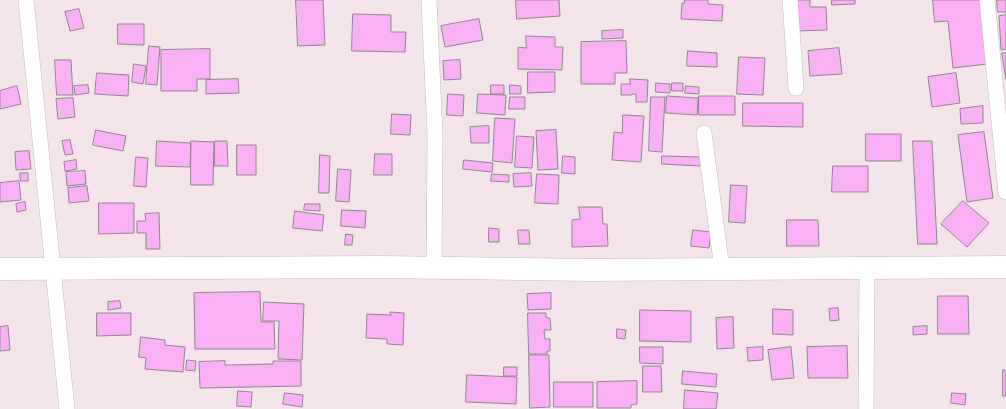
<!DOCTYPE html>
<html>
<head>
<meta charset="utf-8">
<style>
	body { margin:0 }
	canvas { display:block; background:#f2e4e9 }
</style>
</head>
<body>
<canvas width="1006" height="409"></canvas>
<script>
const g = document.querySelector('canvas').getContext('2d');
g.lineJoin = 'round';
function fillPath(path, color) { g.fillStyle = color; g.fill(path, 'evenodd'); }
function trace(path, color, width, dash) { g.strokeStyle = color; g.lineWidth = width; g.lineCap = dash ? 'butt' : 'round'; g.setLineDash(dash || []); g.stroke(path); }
const building = new Path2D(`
	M296,0H323L325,45L298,46Z
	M516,0H559L560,16L517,19Z
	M685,0H708V4L723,5L722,21L681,19L682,3H684Z
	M795,0H810V7H826L827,30L796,31Z
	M832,0H855V4L832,5Z
	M933,0H980L987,64L953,68L948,21L935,22Z
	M997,0H1006V12H998Z
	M79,9L84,28L70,31L65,12Z
	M353,14L391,15V32H406L405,52L352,51Z
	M1006,15V49L1001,50L999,16Z
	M479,19L483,40L445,47L441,26Z
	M118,24H144V45L118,44Z
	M623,30V38L602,39V31Z
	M526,36L555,37V47H563L562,70L518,69V47L526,48Z
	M626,41L627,73H615V84H581V42Z
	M149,46L160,47L157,85L146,84Z
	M839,48L842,74L810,76L808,51Z
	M210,49V79H197V91H161V50Z
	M688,51L717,53V67L687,66Z
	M1002,53H1006V79Z
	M739,57L765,58L763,95L737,94Z
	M55,60H71L73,95H57Z
	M460,60L461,79L444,80L443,61Z
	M134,64L146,66L143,84L132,82Z
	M528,72H555V92L528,93Z
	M97,73L129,75L128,96L95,94Z
	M956,73L960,103L932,107L928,77Z
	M238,79L239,93L206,94V80Z
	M630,79L648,80L647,102H636V94H632V95H621V84H630Z
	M656,83L670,84V93L656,92Z
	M672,83H683V91H672Z
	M88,85L89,93L75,95L74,86Z
	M491,85H504V94H491Z
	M510,85L521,86V94H510Z
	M17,86L21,104L0,109V91Z
	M686,86L699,87V94L685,93Z
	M448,94L464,95L463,116L447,115Z
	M478,94L506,95L505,115L477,113Z
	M667,96L698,98L697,115L666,113Z
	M699,96H735V115H699Z
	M510,97H525V109H509Z
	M651,97H665L662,152L649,151Z
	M73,98L75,117L58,119L56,99Z
	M743,103H803V127L743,126Z
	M983,106V123L961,124L960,109Z
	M392,114L411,115L410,135L391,134Z
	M623,115L644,116L641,162L612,160L614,132L622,133Z
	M495,118L515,119L512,163L493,161Z
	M489,126V143H471L470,127Z
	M96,130L126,136L123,151L93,145Z
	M556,130L558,169L538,170L536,131Z
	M984,132L993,198L967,202L958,135Z
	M866,134H901V161H866Z
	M517,136L534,137L532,168L515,167Z
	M70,140L73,154L65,155L62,141Z
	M157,141L191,143L190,167L156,166Z
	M191,141L214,142L213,185H191Z
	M215,141H227L228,166H215Z
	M913,141H932L937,244H918Z
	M237,145H256V175H237Z
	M29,151L31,169L16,170L15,152Z
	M375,154H392V175H374Z
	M320,155L330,156L329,193H319Z
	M563,156L575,157V174L562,173Z
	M662,156L701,157L700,166L662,164Z
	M136,157L148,158L146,187L134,186Z
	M76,160L77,169L65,171L64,162Z
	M464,160L493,163L492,172L463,169Z
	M833,166H868V192H832Z
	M338,169L351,170L349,202L336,201Z
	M85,171L86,184L67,186L66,172Z
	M20,173H28V181H21Z
	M531,173L532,186L514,187L513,174Z
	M492,174L509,175V182L491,181Z
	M537,174L559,175L558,204L535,203Z
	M19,181L21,200L0,202V183Z
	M731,185L747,186L745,223L729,222Z
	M87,186L89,201L69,203L68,188Z
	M963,201L989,223L967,247L941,224Z
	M25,202L26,210L17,212L16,204Z
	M99,203H134V233L99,234Z
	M305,204H320V211L304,210Z
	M579,207H602L603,224H607L608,246L572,247V220L580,219Z
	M342,210L366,211L365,228L341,226Z
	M295,211L324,215L322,231L293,228Z
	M159,213L160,249H146V233H137V221H146L145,214Z
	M787,220H818L819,246H787Z
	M489,228L499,229V242H489Z
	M518,230H529L530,244H519Z
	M693,230L711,232L709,248L691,246Z
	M346,234L353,235L352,245H345Z
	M260,292L261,322H274L275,349H195L194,293Z
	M551,293V309L528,310L527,294Z
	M938,296H968L969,334H938Z
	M120,301L121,308L108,310V302Z
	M264,302L304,304L302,360L278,359L279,321H263Z
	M838,308L839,320L830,321L829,309Z
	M773,309L793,310V335L773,334Z
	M640,310L691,311V342L640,341Z
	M390,312L404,313L403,345L387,344V339L366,338L367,314L391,315Z
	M97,313H131V335L97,336Z
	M528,313H546V318H550L551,330H544L545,339H550V351H547V354H529Z
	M733,317L734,348L717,349L716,318Z
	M8,326L10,350L0,351V327Z
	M927,326V334L913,335V327Z
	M617,329L626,330L625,339L617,338Z
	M141,337L165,340V345L185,347L183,372L145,369L146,358L139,357Z
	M847,346L848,378H808L807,347Z
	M640,347H663V364L640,363Z
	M763,347V360L748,361L747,348Z
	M791,347L794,378L772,380L768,350Z
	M529,355H549L550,407L530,408Z
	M187,360L196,361L195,371L186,370Z
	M225,361V365L273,364V361H301V386L200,388L199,362Z
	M643,366H661L662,392H643Z
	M504,367H517V376H504Z
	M1003,370H1006V396H1003Z
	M683,371L717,374L716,387L682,384Z
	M467,375L517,377L516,404L466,402Z
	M637,381V404L631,405V408H597V382Z
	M554,382H593V407H554Z
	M685,390L718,393L716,409H684Z
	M238,391L252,392L251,407L237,406Z
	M285,393L303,395L302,407L283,404Z
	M952,393L966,394L965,405L951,403Z`);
fillPath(building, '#fab0f5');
trace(building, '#90878f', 1);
const street = new Path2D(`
	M26,0L67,409
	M429,0L435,135L434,268
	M790,0L796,88
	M987,0L1006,192
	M704,133L722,269
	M866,409L867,268`);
const primary = new Path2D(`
	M0,269L381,267L591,270L1006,267`);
trace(street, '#c7b9be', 16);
trace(primary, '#c7b9be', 23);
trace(street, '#fff', 15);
trace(primary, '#fff', 22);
</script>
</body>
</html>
